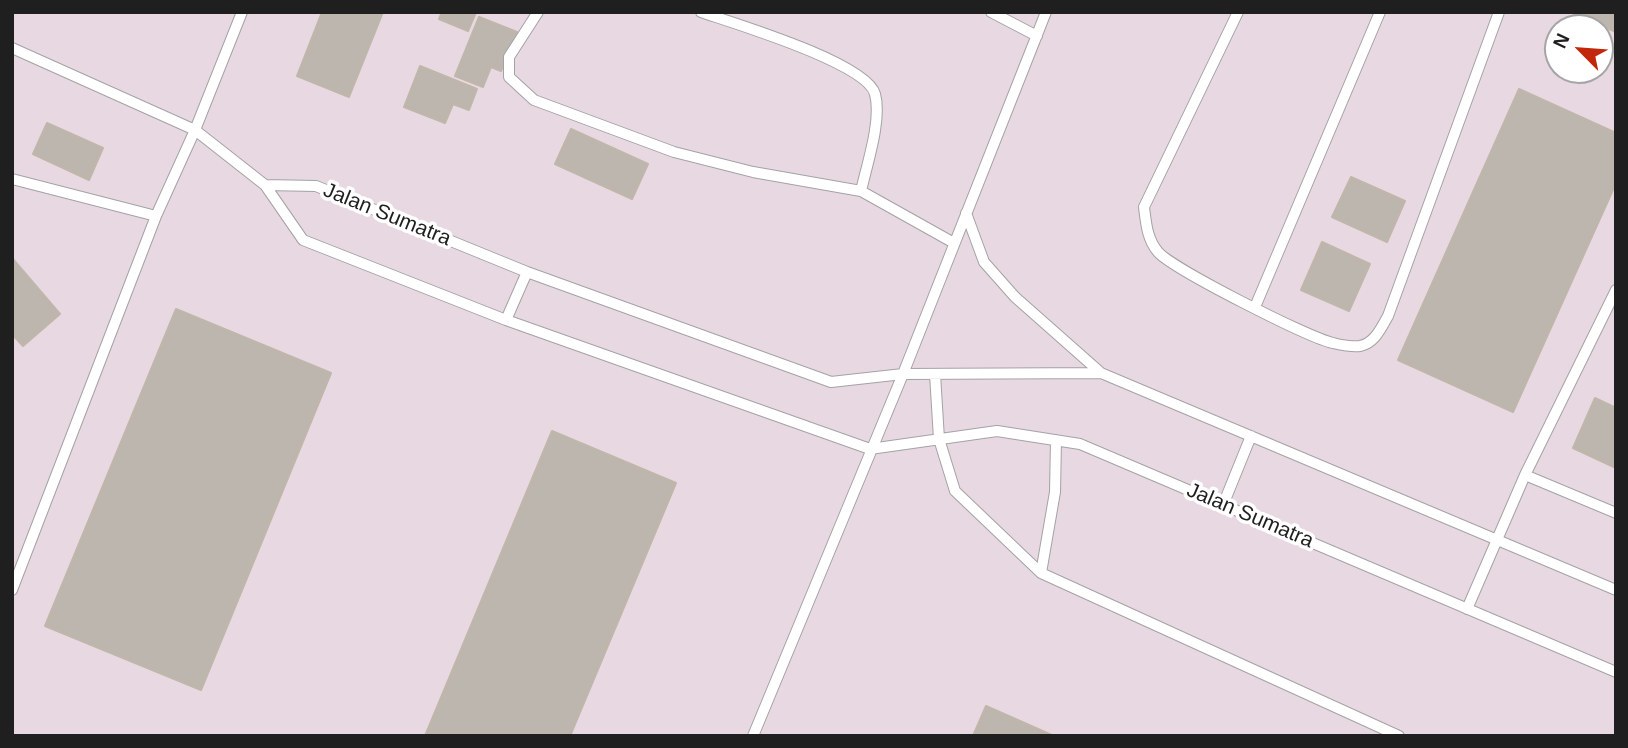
<!DOCTYPE html>
<html>
<head>
<meta charset="utf-8">
<style>
	body { margin:0 }
	#map { position:relative; width:1628px; height:748px; overflow:hidden; background:#efede6; font-family:Arial,sans-serif }
	canvas { display:block }
	.frame { position:absolute; inset:0; border:14px solid #1f1f1f; pointer-events:none }
	.north { position:absolute; left:1544px; top:14px; width:70px; height:70px; box-sizing:border-box; background:#fff; border:2px solid #a5a5a5; border-radius:50%; rotate:295deg; font-size:19px; font-weight:700; line-height:28px; text-align:center; color:#1f1f1f }
	.north::after { content:''; display:block; margin:auto; width:24px; height:32px; background:#c2270c; clip-path:polygon(50% 0,100% 100%,50% 72%,0 100%) }
</style>
</head>
<body>
<div id="map">
<canvas width="1628" height="748"></canvas>
<div class="frame"></div>
<div class="north">N</div>
</div>
<script>
const g = document.querySelector('canvas').getContext('2d');
g.lineJoin = 'round';
function fillPath(path, color) { g.fillStyle = color; g.fill(path, 'evenodd'); }
function trace(path, color, width, dash) { g.strokeStyle = color; g.lineWidth = width; g.lineCap = dash ? 'butt' : 'round'; g.setLineDash(dash || []); g.stroke(path); }
function drawText(font, color, halo, rows, align = 'center') {
  g.font = font + ' Arial,sans-serif'; g.lineWidth = 7; g.setLineDash([]); g.textBaseline = 'middle'; g.strokeStyle = halo; g.fillStyle = color; for (const [text, x, y, turn = 0] of rows) {
    g.save(); g.translate(x, y); g.rotate((+turn || 0) * Math.PI / 180); g.textAlign = isNaN(turn) ? turn : align; if (halo) g.strokeText(text, 0, 0); g.fillText(text, 0, 0); g.restore();
  }
}
fillPath(new Path2D(`
	M12,12H1616V736H12ZM1558,28H1600V70H1558Z`), '#e8d8e2');
const building = new Path2D(`
	M322,12H383L349,97L297,76Z
	M442,12H476L468,31L439,19Z
	M1570,12H1616V32Z
	M479,17L517,32L501,71L491,67L483,87L455,76Z
	M420,66L477,89L469,110L453,104L445,123L404,107Z
	M1519,89L1616,133V183L1513,412L1398,360Z
	M47,123L103,148L89,180L33,154Z
	M571,129L648,164L632,199L555,164Z
	M1351,177L1405,201L1387,242L1332,217Z
	M1322,242L1370,264L1349,311L1301,290Z
	M12,258L60,314L23,346L12,334Z
	M176,309L331,373L201,690L45,626Z
	M1595,398L1616,408V468L1573,448Z
	M552,431L676,483L570,736H425Z
	M986,706L1054,736H973Z`);
fillPath(building, '#bcb6af');
trace(building, '#c0b6a9', 2);
const service = new Path2D(`
	M538,12L509,57V77L534,100L674,152L753,172L861,191L954,243
	M701,12C733,23 867,63 875,94C882,120 867,164 861,191
	M991,12L1037,36
	M1238,12L1144,207C1146,223 1147,239 1158,252C1173,269 1309,338 1333,343C1340,345 1353,347 1360,346C1375,343 1381,328 1388,316L1499,12
	M12,48L195,130L265,185L303,240L506,320L870,449L997,431L1080,444L1616,672
	M12,179L156,216
	M265,185L316,186L527,272L831,382L903,374L1101,373L1616,590
	M966,213L984,262L1015,297L1101,373
	M1255,307L1380,12
	M506,320L527,272
	M935,374L939,439L955,491L1041,573L1399,736
	M1525,475L1616,513
	M1223,505L1251,436
	M1041,573L1055,492L1056,440
	M12,590L156,216L195,130L242,12
	M1467,609L1525,475L1616,290
	M753,736L903,374L1046,12`);
trace(service, '#a3a3a3', 12);
trace(service, '#fff', 10);
drawText('21px', '#1f1f1f', '#fff', [
	["Jalan Sumatra",387,215,22],
	["Jalan Sumatra",1250,516,23]
]);
</script>
</body>
</html>
